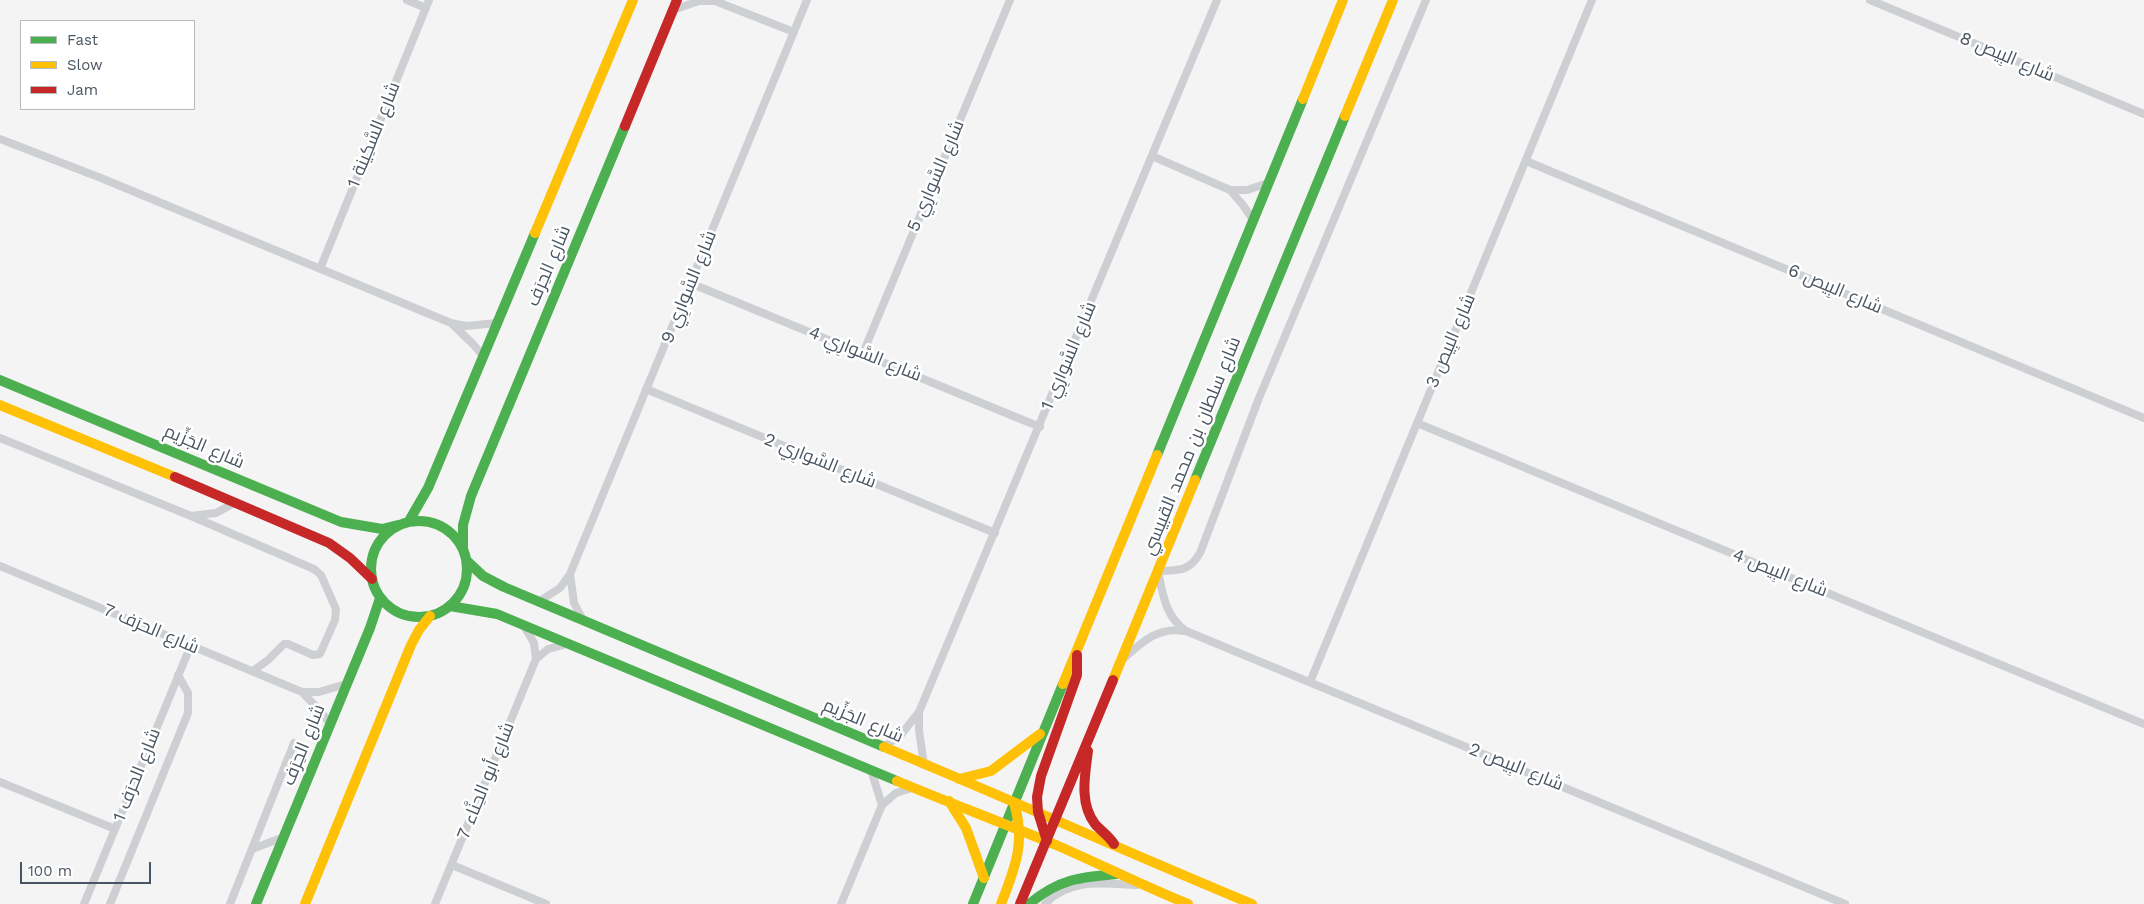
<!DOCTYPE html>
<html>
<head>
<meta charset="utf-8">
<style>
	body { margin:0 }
	#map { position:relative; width:2144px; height:904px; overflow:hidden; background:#f4f4f4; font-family:"Work Sans",sans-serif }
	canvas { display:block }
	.legend { position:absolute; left:20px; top:20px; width:175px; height:90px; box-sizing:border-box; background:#fff; border:1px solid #b6bbc0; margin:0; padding:6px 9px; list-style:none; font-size:15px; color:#495562 }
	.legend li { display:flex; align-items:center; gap:10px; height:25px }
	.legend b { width:25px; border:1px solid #b6bbc0 }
	.scale { position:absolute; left:20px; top:862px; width:131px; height:22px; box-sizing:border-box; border:2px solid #495562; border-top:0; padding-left:6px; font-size:15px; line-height:18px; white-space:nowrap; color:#495562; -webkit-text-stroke:4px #fff; paint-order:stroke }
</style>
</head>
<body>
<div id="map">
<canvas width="2144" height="904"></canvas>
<ul class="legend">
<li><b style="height:6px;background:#4caf50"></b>Fast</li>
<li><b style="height:6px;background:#ffc107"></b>Slow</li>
<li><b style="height:6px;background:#c62828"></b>Jam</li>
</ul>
<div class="scale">100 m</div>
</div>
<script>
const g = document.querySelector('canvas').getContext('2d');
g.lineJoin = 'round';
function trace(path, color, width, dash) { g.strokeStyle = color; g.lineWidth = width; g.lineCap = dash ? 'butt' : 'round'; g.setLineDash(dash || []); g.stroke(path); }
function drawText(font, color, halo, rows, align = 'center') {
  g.font = font + ' "Work Sans",Cairo,sans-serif'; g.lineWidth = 5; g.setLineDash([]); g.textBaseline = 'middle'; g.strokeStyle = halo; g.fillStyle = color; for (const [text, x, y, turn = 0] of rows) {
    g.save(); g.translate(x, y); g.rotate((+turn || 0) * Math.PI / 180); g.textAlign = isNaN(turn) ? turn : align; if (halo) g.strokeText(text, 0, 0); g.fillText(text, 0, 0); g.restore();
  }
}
trace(new Path2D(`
	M407,0L426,8
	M1426,0L1259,398L1200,553C1189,572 1179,570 1158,571C1163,595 1165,616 1186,631L1845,904
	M1870,0L2144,114
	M673,10L699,1H715L794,32
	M0,139L101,178L451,323L466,326L497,323
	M1152,156L1230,190L1243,205L1253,220
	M1526,161L2144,418
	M1230,190H1247L1268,183
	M320,269L429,0
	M690,283L1040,427
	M451,323L473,344L484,357
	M863,353L1010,0
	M646,389L995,533
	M1417,423L2144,724
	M0,438L191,516L216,513L236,502
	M191,516L314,569L321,575L336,609L335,620L320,654L313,655L288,644H284L268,660L253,671
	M0,566L302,692L322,713L330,724
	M570,574L574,603L583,620
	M538,602L560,588L570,574L807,0
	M524,626L534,643L536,659
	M1121,661C1140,644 1157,626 1184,631
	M1310,682L1592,0
	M302,692H319L346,684
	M919,712V730L924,765
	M883,747L900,736L919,712L1217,0
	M871,770L882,805
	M0,782L115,829
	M252,849L284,837
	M452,865L546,904
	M84,904L191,645
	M110,904L188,713V693L178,675
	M230,904L294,743
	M435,904L536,659L548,649L567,644
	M841,904L882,805L896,793L912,788
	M1045,904C1070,877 1104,884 1137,885`), '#cdcfd3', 8);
trace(new Path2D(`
	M0,380L341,522L382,529L398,525
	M1157,455L1303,99
	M1195,480L1345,116
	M371 569a48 48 0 1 1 96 0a48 48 0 1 1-96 0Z
	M409,521L428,488L535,233
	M463,547V525L471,496L625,126
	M467,561L483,576L504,587L884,747
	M450,606L497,614L897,781
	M256,904L370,628L380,598
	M973,904L1063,684
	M1029,904C1059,879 1080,877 1117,874`), '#4caf50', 10);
trace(new Path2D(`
	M1303,99L1343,0
	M1345,116L1393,0
	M535,233L633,0
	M0,405L175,477
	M1113,680L1195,480
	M1063,684L1157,455
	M884,747C1007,798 1129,853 1252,904
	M959,779L991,771L1040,734
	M897,781C950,803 1003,823 1056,845C1100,864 1143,886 1188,904
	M949,801L966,828L984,878
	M305,904L411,645L419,630L430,616
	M1001,904C1015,868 1026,842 1014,803`), '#ffc107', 10);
trace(new Path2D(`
	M625,126L677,0
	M175,477L329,543L350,558L372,579
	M1088,751C1085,775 1079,803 1095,824C1101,831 1109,836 1114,844
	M1047,841L1038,812L1037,797L1041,776L1077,675V655
	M1020,904L1113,680`), '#c62828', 10);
drawText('18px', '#495562', '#fff', [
	["شارع البِيص 8",2007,57,23],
	["شارع السَّكِينة 1",374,135,-68],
	["شارع السَّوارِي 5",936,176,-67],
	["شارع الحِرَف",549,266,-67],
	["شارع السَّوارِي 9",689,287,-68],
	["شارع البِيص 6",1835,289,23],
	["شارع البِيص 3",1451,341,-67],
	["شارع السَّوارِي 4",865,354,22],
	["شارع السَّوارِي 1",1069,356,-67],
	["شارع سلطان بن محمد القبيسي",1192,446,-68],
	["شارع الجَزِّيم",204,447,23],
	["شارع السَّوارِي 2",820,461,22],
	["شارع البِيص 4",1780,573,22],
	["شارع الحرَف 7",151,629,23],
	["شارع الجَزِّيم",863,721,23],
	["شارع الحِرَف",304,745,-68],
	["شارع البِيص 2",1516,767,22],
	["شارع الحرَف 1",137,775,-68],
	["شارع أبو الحِنَّاء 7",486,781,-68]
]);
</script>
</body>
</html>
